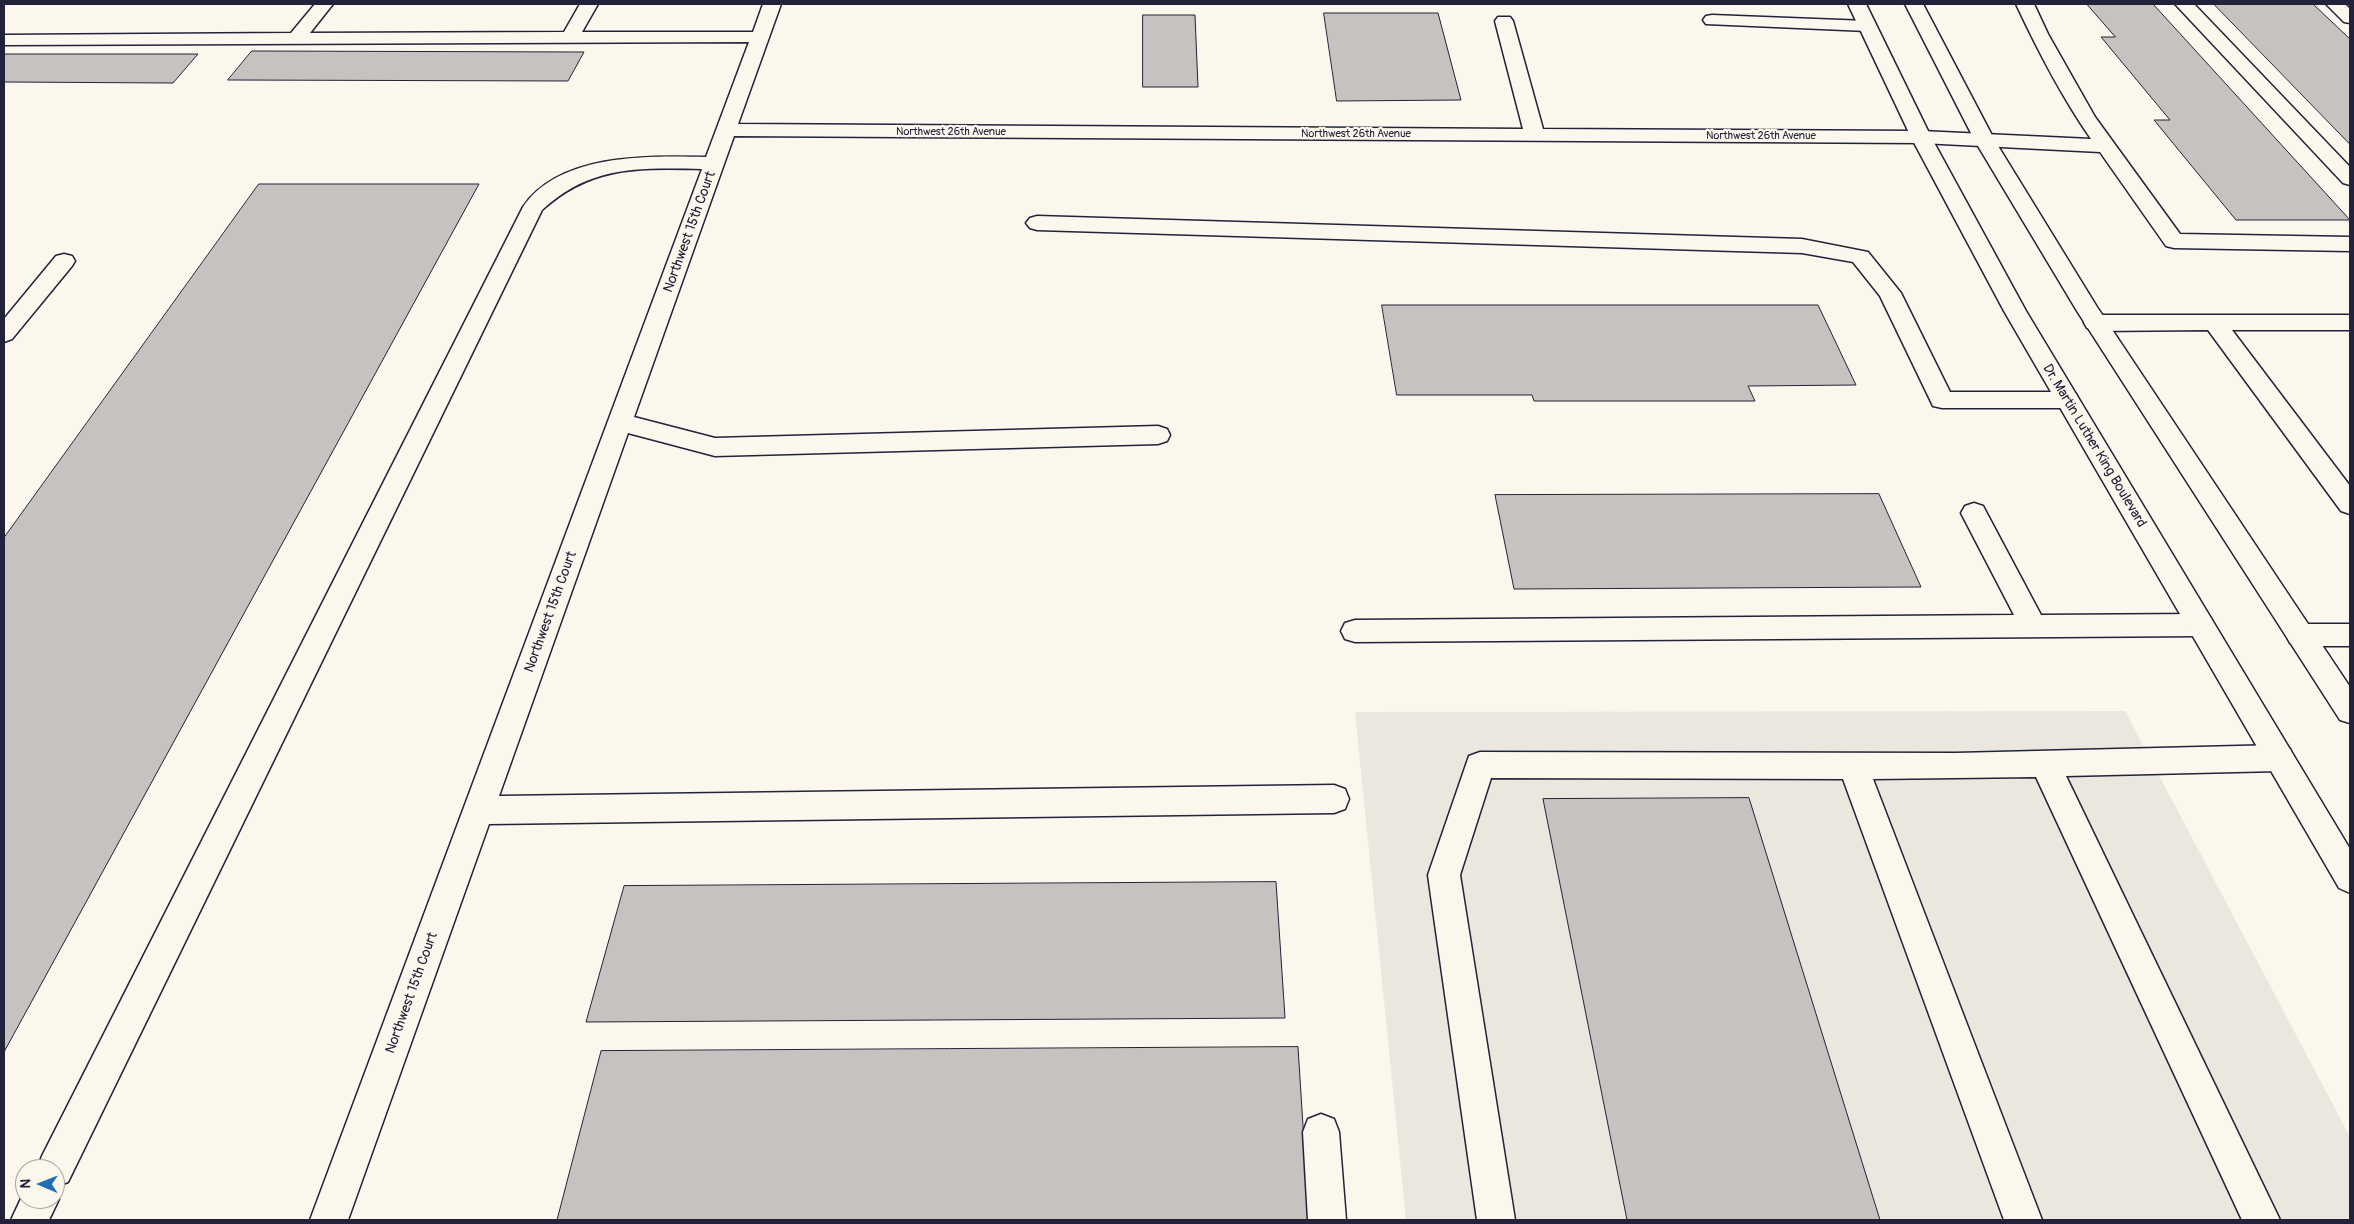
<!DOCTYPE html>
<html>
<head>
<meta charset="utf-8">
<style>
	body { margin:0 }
	#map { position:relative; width:2354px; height:1224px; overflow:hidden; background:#fbf7ec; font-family:Pangolin,sans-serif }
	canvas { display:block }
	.frame { position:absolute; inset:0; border:5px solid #22223b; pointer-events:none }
	.north { position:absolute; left:15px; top:1159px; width:50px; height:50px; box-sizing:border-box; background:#fbf7ec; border:1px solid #a4a2a5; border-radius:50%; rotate:271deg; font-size:14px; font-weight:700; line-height:20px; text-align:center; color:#22223b }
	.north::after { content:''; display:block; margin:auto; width:18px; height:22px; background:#1f6fb2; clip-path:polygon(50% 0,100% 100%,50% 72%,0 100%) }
</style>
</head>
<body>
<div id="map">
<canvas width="2354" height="1224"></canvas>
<div class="frame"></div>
<div class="north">N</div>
</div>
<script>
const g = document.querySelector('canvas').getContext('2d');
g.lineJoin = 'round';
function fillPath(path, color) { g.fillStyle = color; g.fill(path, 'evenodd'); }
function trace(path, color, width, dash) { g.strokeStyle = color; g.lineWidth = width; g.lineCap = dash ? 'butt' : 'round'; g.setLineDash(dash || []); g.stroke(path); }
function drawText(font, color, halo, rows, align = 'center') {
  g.font = font + ' Pangolin,sans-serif'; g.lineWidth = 4.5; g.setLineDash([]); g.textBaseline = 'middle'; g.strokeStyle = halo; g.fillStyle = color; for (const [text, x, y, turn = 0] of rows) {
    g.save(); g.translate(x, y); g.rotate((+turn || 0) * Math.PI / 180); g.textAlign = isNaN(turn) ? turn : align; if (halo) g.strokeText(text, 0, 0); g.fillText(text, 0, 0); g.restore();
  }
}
fillPath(new Path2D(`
	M2125,711L2350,1137V1220H1406L1355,712Z`), '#ebe7df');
const building = new Path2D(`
	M2087,4H2153L2350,220H2236L2154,120H2170L2101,37H2115Z
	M2214,4H2313L2350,39V144Z
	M1324,13H1438L1461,100L1337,101Z
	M1143,15H1195L1198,87H1143Z
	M252,51L584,52L568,81L228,80Z
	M4,54H198L173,83L4,82Z
	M259,184H479L4,1052V538Z
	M1382,305H1818L1856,385L1748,386L1755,401H1534L1532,395H1397Z
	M1879,494L1921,587L1514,589L1495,495Z
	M1749,798L1880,1220H1627L1543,799Z
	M1276,882L1285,1018L586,1022L624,886Z
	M1298,1047L1309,1220H557L601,1051Z`);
fillPath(building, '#c6c2c0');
trace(building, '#22223b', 1);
const minor = new Path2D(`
	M315,4H333L310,33L564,32L580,4H598L582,32H753L763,4H781L738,124L1523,129L1495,21L1498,17H1510L1513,21L1543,129L1921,131L2091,139C2062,97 2038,51 2016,4H2034L2048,34L2095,117L2180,234L2350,237V251L2174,248L2166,246L2100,152L1921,143L734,136L634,417L715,438L1158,426L1167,429L1170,435L1167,441L1158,444L715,456L628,433L499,796L1334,785L1345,789L1349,799L1345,809L1334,813L489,824L348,1220H310L702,169C639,168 591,165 542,210L68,1182L55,1187V1169H37L42,1156L523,207C560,153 649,156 706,157L749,42L4,45V35L291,33Z
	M2175,4H2194L2350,167V185L2343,183Z
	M2326,4H2345L2350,9V23L2344,22Z
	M1712,15L1867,21L1873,22L1876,26L1873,30L1867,31L1706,24L1703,20L1706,16Z
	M1037,216L1802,239L1868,252L1901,293L1950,392H2067L2076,394L2079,400L2076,406L2067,408H1942L1933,406L1880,296L1853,262L1802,253L1037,230L1030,228L1026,223L1030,218Z
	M64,254L72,256L75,261L72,266L12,339L4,342V319L56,256Z
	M2095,315H2350V330H2232L2350,486V514L2341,511L2208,330L2095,331L2087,328L2084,323L2087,318Z
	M1974,503L1983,506L2041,615L2200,614L2210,617L2214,625L2210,633L2200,636L1355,642L1345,639L1341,631L1345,623L1355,620L2014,615L1961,513L1965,506Z
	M2300,624H2350V646H2300L2290,643L2286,635L2290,627Z
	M2279,745L2290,749L2294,758L2290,767L2279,771L2066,776L2280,1220H2242L2036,777L1873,779L2042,1220H2004L1843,779L1491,778L1460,875L1515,1220H1477L1428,875L1469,756L1480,752L1956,753Z
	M1321,1114L1334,1119L1339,1132L1346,1220H1308L1303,1132L1308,1119Z
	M25,1190V1199H55V1191L59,1199L49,1220H11Z`);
const major = new Path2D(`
	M1848,4H1866L1931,137L2026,311L2350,849V893L2339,888L2004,311L1911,137Z
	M1905,4H1923L1995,141L2097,307L2350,687V723L2340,720L2077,311L1975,141Z`);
trace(minor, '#22223b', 3);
trace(major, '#22223b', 3);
fillPath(minor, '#fbf7ec');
fillPath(major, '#fbf7ec');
drawText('11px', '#22223b', '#fbf7ec', [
	["Northwest 26th Avenue",951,132],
	["Northwest 26th Avenue",1356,134],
	["Northwest 26th Avenue",1761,136]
]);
drawText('14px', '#22223b', '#fbf7ec', [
	["Northwest 15th Court",690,232,-70],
	["Dr. Martin Luther King Boulevard",2094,446,59],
	["Northwest 15th Court",551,612,-70],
	["Northwest 15th Court",412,993,-70]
]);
</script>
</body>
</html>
